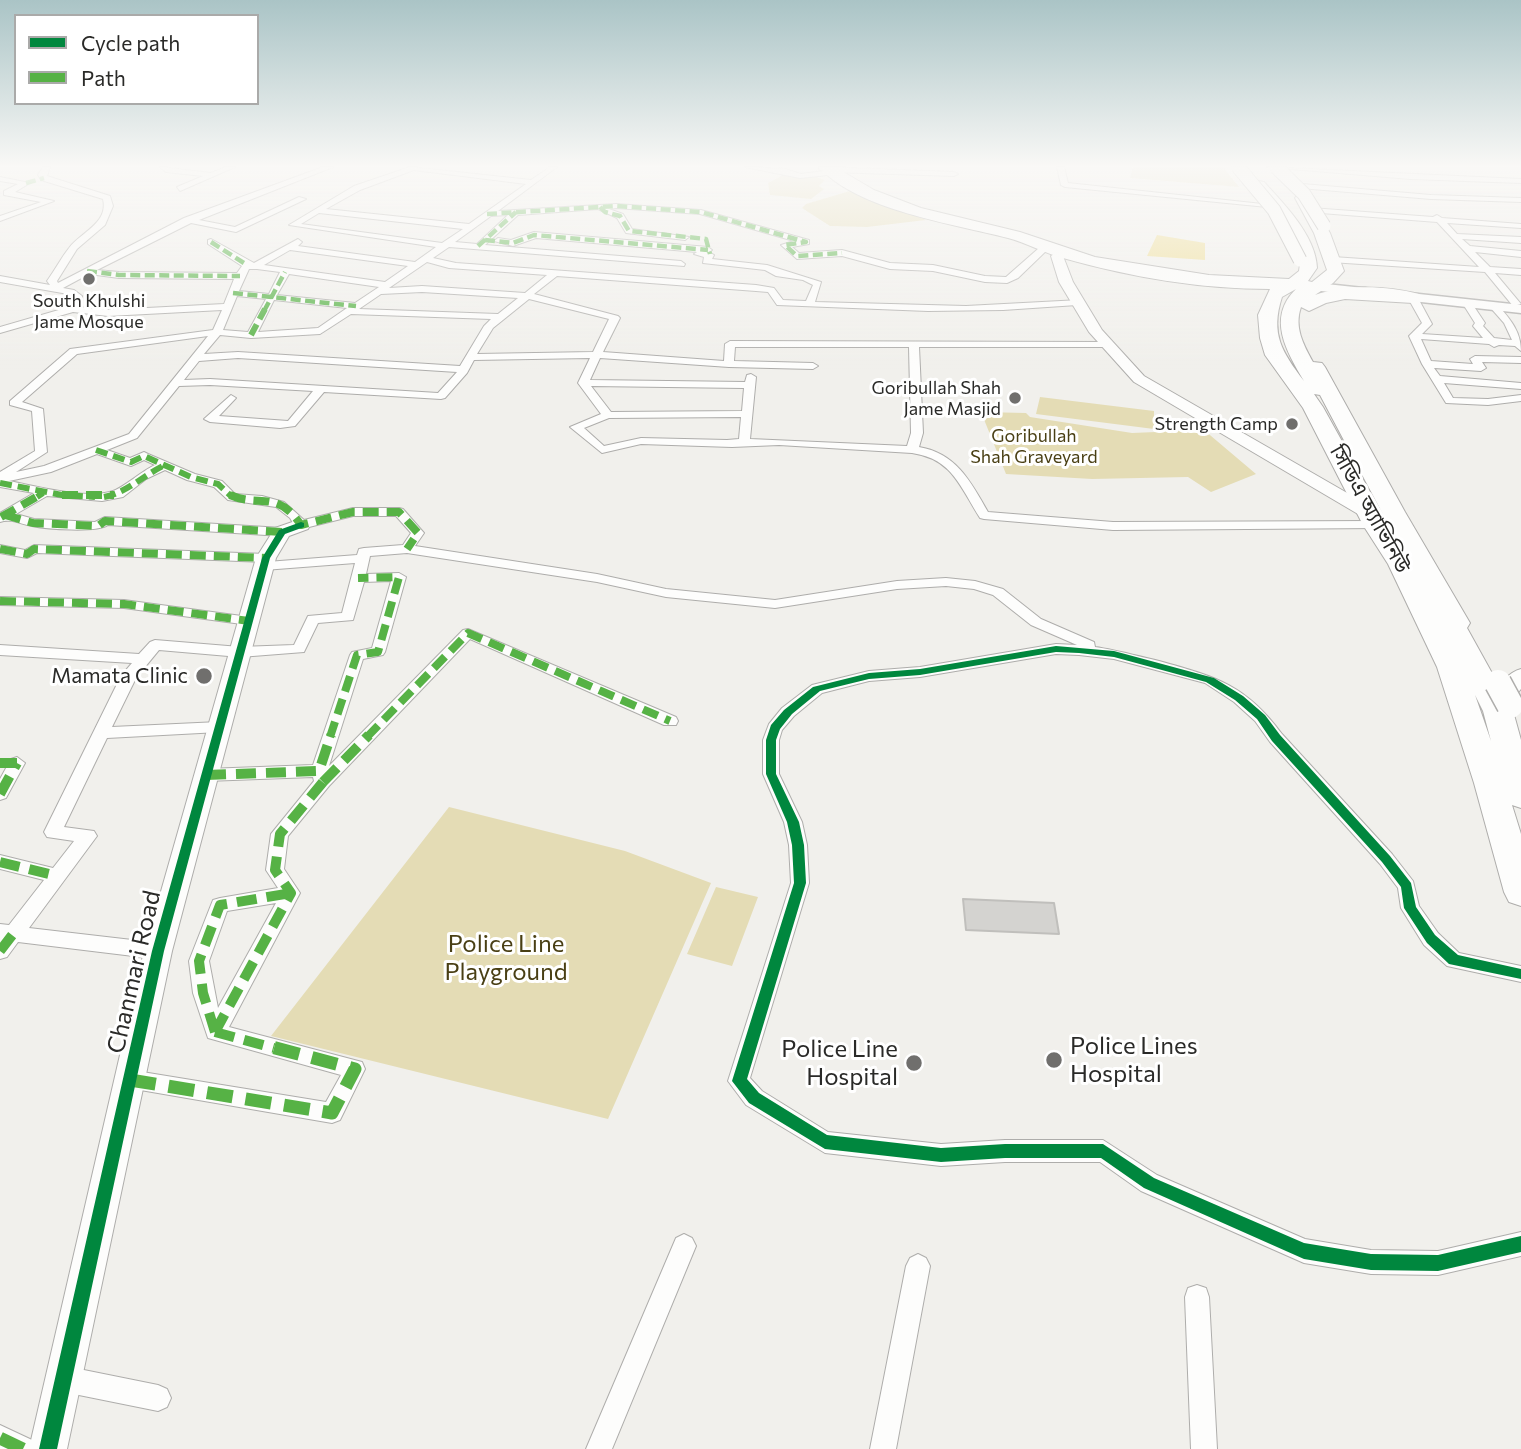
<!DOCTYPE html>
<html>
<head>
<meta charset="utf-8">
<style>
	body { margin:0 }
	#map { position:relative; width:1521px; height:1449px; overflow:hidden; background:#f1f0ec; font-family:Commissioner,sans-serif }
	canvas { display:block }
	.legend { position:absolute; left:14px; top:14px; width:245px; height:91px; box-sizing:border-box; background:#fff; border:2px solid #aaaaa9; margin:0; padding:9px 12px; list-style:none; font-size:21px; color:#2a2a28 }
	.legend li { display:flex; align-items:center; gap:14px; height:35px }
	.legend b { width:35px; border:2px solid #aaaaa9 }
</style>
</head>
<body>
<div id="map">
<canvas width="1521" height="1449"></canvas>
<ul class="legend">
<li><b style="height:9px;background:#00873e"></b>Cycle path</li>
<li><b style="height:9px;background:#56b245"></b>Path</li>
</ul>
</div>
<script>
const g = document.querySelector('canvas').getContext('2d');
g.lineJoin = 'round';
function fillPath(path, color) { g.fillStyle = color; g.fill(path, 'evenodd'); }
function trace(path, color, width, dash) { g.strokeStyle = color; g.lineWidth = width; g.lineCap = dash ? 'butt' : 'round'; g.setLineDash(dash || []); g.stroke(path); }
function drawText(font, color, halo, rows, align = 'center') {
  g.font = font + ' Commissioner,"Noto Sans Bengali",sans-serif'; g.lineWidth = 6; g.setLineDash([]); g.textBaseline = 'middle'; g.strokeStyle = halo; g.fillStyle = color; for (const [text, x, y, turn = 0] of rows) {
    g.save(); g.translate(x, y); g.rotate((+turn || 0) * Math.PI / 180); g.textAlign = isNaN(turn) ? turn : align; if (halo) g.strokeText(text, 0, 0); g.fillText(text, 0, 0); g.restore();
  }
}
fillPath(new Path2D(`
	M1133,167H1223L1239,187L1130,178Z
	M783,175H811L825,180L819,186L824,189L811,199L770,195L768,183Z
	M853,190L926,220L867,227L830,226L802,208L806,204Z
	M1040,397L1154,411V429L1036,414Z
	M981,412L1026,413L1030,417L1132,433L1204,430L1256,474L1211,492L1188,477L1092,479L1006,474Z
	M449,807L625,851L711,883L608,1119L271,1036Z
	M716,887L758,897L732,966L687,954Z`), '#e4dcb5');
fillPath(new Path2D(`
	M1157,235L1205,243V260L1147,256Z`), '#eedd94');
const building = new Path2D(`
	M963,899L1054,903L1059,934L966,930Z`);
fillPath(building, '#d4d3d0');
trace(building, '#c0bfbc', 2);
const street = new Path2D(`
	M43,167H50L47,176L110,196L113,206L105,225L77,249L57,281L58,283L184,218L323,167H333L199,220L235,227L299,197L306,199L236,232L191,223L97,270L119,272L237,273L242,266L208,244V240L211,239L254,263L298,239L302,242L298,246L415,262L436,247L289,225L354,186L410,167L531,180L550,167H557L498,211L616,204L701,210L809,240V244L792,247L799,253L842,250L890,263L933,265L985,276L1006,277L1039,248H1045V252L1018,278L1007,283L985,282L933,271L890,269L842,256L797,259L781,245L794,241L700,214L616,208L609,209L623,214L632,229L689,237L685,240L626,233L617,218L598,209L518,215L485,245L681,261L685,264L684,266L449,247L433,258L456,263L756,285L774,288L783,300L806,301L813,285L803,280L776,276L765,270L703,263L704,257L694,254L697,252L536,238L513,246L494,241L498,238L511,240L534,232L708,247L712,250L709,252L714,255L712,259L767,265L821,282L815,302L966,306L1080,300L1082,302L1077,305L1003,310L928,311L777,305L768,292L756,291L557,276L534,294L618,316L620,318L603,352L724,361L725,344L730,341L1108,342V346L1104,347H919L923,433L919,447C956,453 971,482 988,512L1113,522L1375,521L1381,525L1380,528L1113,530L984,519L980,518C960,487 953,459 912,453L779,445L732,447L641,444L602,453L570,427L601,414L578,383L590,358L474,360L467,373L445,398L441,399L324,392L295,426L280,428L210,422L204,419L231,395L236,398L219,416L288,421L313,391L210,385L179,386L137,438L107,450L130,458L144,452L148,454L195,474L222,481L235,494L262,496L284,502L304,520L353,508H399L403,509L424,533L415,546L597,574L666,589L775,600L897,581L946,578L975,581L1003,589L1041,619L1094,642L1095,647C1117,650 1137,656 1159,661C1216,677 1245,684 1282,734L1392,854L1413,881L1419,906L1438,933L1459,953L1521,966V982L1447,966L1424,945L1401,908L1398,888L1380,864L1270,742L1255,721L1234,702L1205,683L1114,659L1079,655L1056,654L920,677L869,681L822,693L794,716L782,730L779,740V774L802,822L807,845L809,883L750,1078L762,1091L828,1132L941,1144L1005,1140H1103L1157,1175L1305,1239L1371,1250L1438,1251L1521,1232V1256L1438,1275L1371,1274L1304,1263L1141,1191L1100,1162H1005L941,1166L825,1153L746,1105L728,1081L791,883L789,845L784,822L763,774V740L769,724L782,708L812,685L869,671L920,667L1056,644L1077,645L1031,625L993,595L974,589L946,586L897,589L775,608L666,597L597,582L407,553L370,556L366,574L399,573L406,577L385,652L383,655L363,659L329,766L463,630L468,629L676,717L678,721L676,725H664L470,639L329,786L288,836L284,869L300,893L229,1027L362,1062L365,1069L340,1120L332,1123L123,1087L119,1080L123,1073L130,1070L326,1102L341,1075L208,1038L193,993L189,961L211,905L213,900L220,898L278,888L266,870L271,834L314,781L313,777L206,781L200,779L198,775L200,771L206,769L313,765L350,655L352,652L372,648L391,581L364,582L353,620L318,623L304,652L240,657L159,650L136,678L112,727L219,722L227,727L219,732L107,738L64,827L94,831L97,836L29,928L158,943L165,945L168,951L165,957L158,959L18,942L7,957L0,959V924L9,925L44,880L0,869V855L53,868L74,841L47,837L44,832L121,676L132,663L0,655V645L139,654L150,642L155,640L240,647L294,645L308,616L342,613L355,563L264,570L257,566L265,562L37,553L27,558L0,553V545L25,550L34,545L266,554L273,558L267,562L357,555L359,549L364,548L403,545L411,533L396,516H353L301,529L296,528L290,518L276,507L228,500L214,487L187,480L165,470L146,479L123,497L102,501L47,496L16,514L34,519L95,522L105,517L282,528L288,532L282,536L108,525C96,533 47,529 32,526C20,524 11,518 0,522V513L34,493L0,487V472L35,451L32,411L10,405V401L70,349L213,330L222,310L108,316L73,312L0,333V327L69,307L74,299L68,294L0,282V276L50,285L47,281C55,270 61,258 69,248C81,232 109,223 103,199L41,180L38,175ZM414,170L526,184L469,224L326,209L360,190ZM319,213L463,229L442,243L301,224ZM508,215L477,244L455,242L491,216ZM290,250L408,266L385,282L264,265ZM427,262L449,268L547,275L525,293L422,286L389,288ZM257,269L280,272L269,294L239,291L249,269ZM89,274L119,278L234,279L224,304L108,310L79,307L82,296L74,290L63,288ZM289,274L379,287L355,303L277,295ZM422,292L518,298L498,314L359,309L381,294ZM237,296L266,299L248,332L223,330ZM529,299L609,319L593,352L477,354L493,328ZM274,300L347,308L318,328L258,332ZM351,314L491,319L484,326L460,366L238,352L204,354L220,335L251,338L320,334ZM208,336L129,434L44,466L16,472L47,452L43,409L22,402L77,354ZM735,347H909L911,433L907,446L750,439L756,377L751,374L747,375L745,382L590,380L600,358L729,367L813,369L818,366L813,363L734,361ZM238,358L457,372L438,393L210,379L184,380L199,361ZM591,386L744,388L742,411L611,412ZM741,417L739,439L727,440L641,438L604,446L584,428L609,418ZM97,454L131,466L144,460L155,465C142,471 123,488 113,491C87,500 36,486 9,481L51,472ZM276,903L218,1008L209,961L227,911Z
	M160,167L211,173L226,167H235L180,191L177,187L203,176L166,172Z
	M745,167L785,169L801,174L824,171L819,169L823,167L954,172L958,174L954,176L831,172L828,175L800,178Z
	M1057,167H1064L1068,183L1281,206L1277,208L1065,187L1061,185Z
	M1267,167L1521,179V183L1410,179Z
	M0,177L30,183L15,192L54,201L0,221V216L41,202L4,195V191L18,184L0,181Z
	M1291,183L1431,195L1521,198V202L1431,199L1288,187Z
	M1311,208L1433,217L1437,215L1442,218L1521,224V228L1447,223L1457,234L1521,237V243L1462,239L1470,246L1521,251V257L1475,252L1490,267L1521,269V275L1495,273L1521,304L1513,306L1485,272L1330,262V258L1333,257L1479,267L1437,222L1308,212Z
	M1413,295L1418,298L1432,324L1422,334L1483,338L1473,326L1475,323L1463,304L1468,301L1471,302L1485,323L1483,326L1494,338L1512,340L1504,323L1489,306L1497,304C1510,319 1521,331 1521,351L1515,346L1499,345L1494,347L1489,344L1421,339L1431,361L1473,364L1470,359L1475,356L1521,357V363L1482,362L1486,368L1481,371L1434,368L1440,376L1521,383V389L1444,383L1453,398L1488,399L1521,395V401L1488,405L1446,403L1422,364L1409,336L1422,323L1408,298Z
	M0,597L124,600L249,617L256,621L249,625L124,608L0,605Z
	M17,757L25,763L6,798L0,800V779L11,759Z
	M684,1234L692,1238L696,1246L612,1449H586L676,1238Z
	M918,1254L926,1258L930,1266L896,1449H870L906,1266L910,1258Z
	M1197,1285L1206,1288L1209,1297L1217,1449H1191L1185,1297L1188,1288Z
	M64,1366L158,1385L167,1389L171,1398L167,1407L158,1411L64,1392L55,1388L51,1379L55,1370Z
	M0,1425L32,1440L36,1449H0Z`);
const secondary = new Path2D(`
	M1057,252L1063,256L1073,282L1102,330L1144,376L1375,509L1378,513L1375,517H1363L1134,382L1089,332L1059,282L1051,256Z
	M301,519L310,525L308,529L289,536L276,558L172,951L67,1449H29L144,951L256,558L275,528Z
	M1521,669V689C1512,699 1507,706 1493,702L1490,697C1497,686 1509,672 1521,669Z`);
const primary = new Path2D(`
	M1317,283L1521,305V313L1312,290L1310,287Z`);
const highway = new Path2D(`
	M819,167H835L874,190L921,208L1020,232L1095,257L1209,275L1289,279L1299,271C1306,243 1267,206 1252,185L1259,181L1264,182C1284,204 1316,236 1317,268L1308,281L1312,282L1327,270L1314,233L1295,198L1297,195H1307L1330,233L1344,271L1333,283L1315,295C1347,284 1387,286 1419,294L1422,298L1413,303L1345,299L1326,303L1309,311L1301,307C1294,327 1303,344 1313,362L1322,363L1325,367L1405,512L1470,623L1467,628L1513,711L1521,740V808L1512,805L1521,834V906L1509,902L1504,892L1474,783L1437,667L1388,564L1363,525L1303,408L1265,355L1260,338L1258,315L1270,289C1200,289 1130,277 1063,258C1044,253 1027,243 1008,238C954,224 857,210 819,167ZM1296,289C1266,318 1287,352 1304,381C1282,352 1270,334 1282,297ZM1314,394L1320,395L1395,537L1323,407ZM1475,695L1483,711L1491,741Z`);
trace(street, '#aeadab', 2);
trace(secondary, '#aeadab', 2);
trace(primary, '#aeadab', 3);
trace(highway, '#aeadab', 2);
fillPath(street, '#fdfdfc');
fillPath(secondary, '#fdfdfc');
fillPath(primary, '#fdfdfc');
fillPath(highway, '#fdfdfc');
const primaryBridge = new Path2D(`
	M1238,167L1274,210L1300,260
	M1276,167L1304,194L1324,226`);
const highwayBridge = new Path2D(`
	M1498,683L1510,705`);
trace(primaryBridge, '#aeadab', 15, []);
trace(highwayBridge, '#aeadab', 29, []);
trace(primaryBridge, '#fdfdfc', 13);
trace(highwayBridge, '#fdfdfc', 26);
trace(new Path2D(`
	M26,183L44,178
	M600,207L605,212L620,216L629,231L706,239L710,254
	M487,214L616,206L701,212L806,242L785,245L797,256L842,253
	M485,240L513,243L534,235L708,250
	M211,242L247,265
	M478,246L516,212
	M87,271L119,275L240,276
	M233,293L356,306
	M264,311L285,272`), '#56b245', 4.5, [10, 4.5]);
trace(new Path2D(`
	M251,335L265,309
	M96,450L131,462L144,456L191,477L218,484L232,497
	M0,483L62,495L95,497
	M37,497L43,493
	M104,497C126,493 144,475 165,465`), '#56b245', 6, [12, 6]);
trace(new Path2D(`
	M62,495H114
	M230,495C259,508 277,489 301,525L353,512H399L418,533L407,549
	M5,515L33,523L98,526L105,521L282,532
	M1,517L40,495
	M0,549L27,554L34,549L266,558
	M0,601L124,604L249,621
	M330,737L357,655L378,652L399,577L358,578
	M367,737L468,633L670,721`), '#56b245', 8, [16, 8]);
trace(new Path2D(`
	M0,763H17
	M206,775L319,771L331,735
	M323,782L369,735
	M0,794L17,763
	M0,862L57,876
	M0,951L13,934
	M215,1032L291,893L275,870L280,834L323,782L321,776
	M215,1032L203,993L199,961L220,905L291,893
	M215,1032L274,1048`), '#56b245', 10, [20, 10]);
trace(new Path2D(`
	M130,1080L332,1113L355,1069L268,1046
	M0,1438L23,1449`), '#56b245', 13, [26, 13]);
fillPath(new Path2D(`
	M301,522L304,523V527L285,534L270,558L164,951L57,1449H39L152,951L262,558L279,530Z
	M1056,646L1114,651L1214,678L1243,696L1265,715L1280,735L1390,856L1411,883L1416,907L1435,935L1458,955L1521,969V979L1449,964L1427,943L1404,908L1401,887L1382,862L1272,741L1257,719L1235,700L1206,682L1114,657L1079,653L1056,652L920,675L869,679L820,691L792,714L780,729L776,740V774L799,822L804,845L806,883L747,1079L759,1093L827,1135L941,1148L1005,1144H1103L1154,1178L1304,1243L1371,1254L1438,1255L1521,1236V1252L1438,1271L1371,1270L1304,1259L1144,1188L1101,1158H1005L941,1162L825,1149L749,1103L732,1081L794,883L792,845L787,822L766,774V740L771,725L784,710L813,687L869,673L920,669Z`), '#00873e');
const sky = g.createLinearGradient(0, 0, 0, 369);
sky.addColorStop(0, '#aac4c6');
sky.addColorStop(0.45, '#f9f8f6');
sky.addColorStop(1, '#f9f8f600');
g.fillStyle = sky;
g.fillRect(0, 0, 1521, 369);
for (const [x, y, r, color] of [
	[89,279,7,"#706f6d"],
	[1015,398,7,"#706f6d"],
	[1292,424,7,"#706f6d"],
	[204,676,9,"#706f6d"],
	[1054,1060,9,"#706f6d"],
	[914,1063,9,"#706f6d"]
]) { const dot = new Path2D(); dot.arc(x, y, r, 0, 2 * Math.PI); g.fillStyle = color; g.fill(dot); trace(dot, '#fff', 2.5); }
drawText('18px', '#2a2a28', '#fff', [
	["South Khulshi",89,301,"center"],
	["Jame Mosque",89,322,"center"],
	["Goribullah Shah",1001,388],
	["Jame Masjid",1001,409],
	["Strength Camp",1278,424]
], 'right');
drawText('18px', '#493f14', '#fff', [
	["Goribullah",1034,436],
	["Shah Graveyard",1034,457]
]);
drawText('21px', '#2a2a28', '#fff', [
	["সিডিএ অ্যাভিনিউ",1370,509,61]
]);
drawText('21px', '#2a2a28', '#fff', [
	["Mamata Clinic",188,676]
], 'right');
drawText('24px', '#493f14', '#fff', [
	["Police Line",506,944],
	["Playground",506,972]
]);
drawText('24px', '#2a2a28', '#fff', [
	["Chanmari Road",134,972,-77]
]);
drawText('24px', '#2a2a28', '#fff', [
	["Police Lines",1070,1046],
	["Hospital",1070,1074],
	["Police Line",898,1049,"right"],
	["Hospital",898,1077,"right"]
], 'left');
</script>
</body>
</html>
